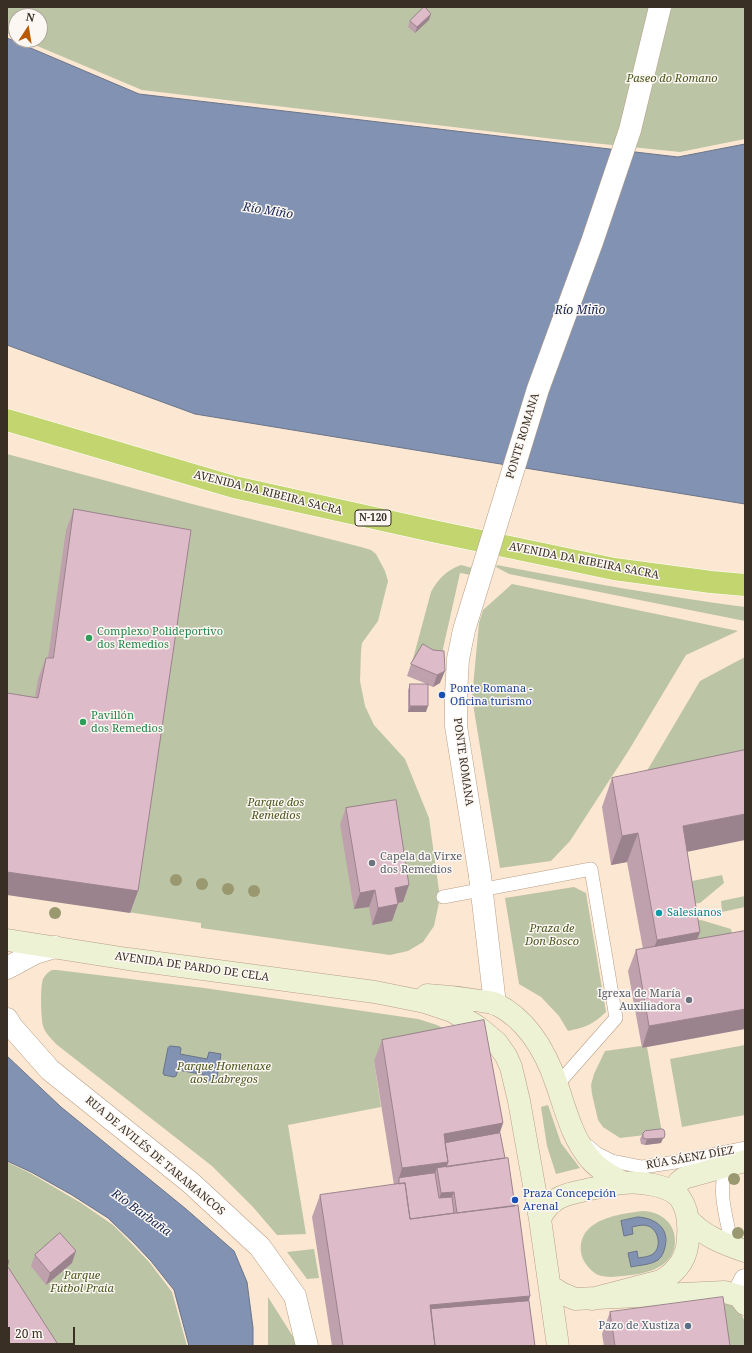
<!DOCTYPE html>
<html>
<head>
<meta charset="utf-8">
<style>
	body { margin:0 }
	#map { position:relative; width:752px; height:1353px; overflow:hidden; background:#fce7d2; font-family:"Noto Serif",serif }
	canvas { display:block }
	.frame { position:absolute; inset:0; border:8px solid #392f25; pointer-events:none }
	.north { position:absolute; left:8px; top:8px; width:40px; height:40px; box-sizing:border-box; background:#fcf7f2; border:1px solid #aea7a0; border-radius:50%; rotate:12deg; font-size:11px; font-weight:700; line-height:16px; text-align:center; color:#392f25 }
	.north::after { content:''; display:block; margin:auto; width:14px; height:18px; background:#b75a05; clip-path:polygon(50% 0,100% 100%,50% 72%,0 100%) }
	.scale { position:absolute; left:8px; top:1327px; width:67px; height:18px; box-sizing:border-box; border:2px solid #392f25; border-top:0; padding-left:5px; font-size:12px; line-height:14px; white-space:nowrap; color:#392f25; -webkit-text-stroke:3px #fcf7f2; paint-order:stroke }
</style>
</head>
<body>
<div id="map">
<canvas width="752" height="1353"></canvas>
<div class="frame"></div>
<div class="north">N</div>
<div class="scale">20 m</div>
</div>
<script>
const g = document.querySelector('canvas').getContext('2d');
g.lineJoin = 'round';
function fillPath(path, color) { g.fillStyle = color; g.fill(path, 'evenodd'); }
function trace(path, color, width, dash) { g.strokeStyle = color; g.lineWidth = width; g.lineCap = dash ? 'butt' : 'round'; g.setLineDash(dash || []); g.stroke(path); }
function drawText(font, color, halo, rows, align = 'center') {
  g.font = font + ' "Noto Serif",serif'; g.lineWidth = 3; g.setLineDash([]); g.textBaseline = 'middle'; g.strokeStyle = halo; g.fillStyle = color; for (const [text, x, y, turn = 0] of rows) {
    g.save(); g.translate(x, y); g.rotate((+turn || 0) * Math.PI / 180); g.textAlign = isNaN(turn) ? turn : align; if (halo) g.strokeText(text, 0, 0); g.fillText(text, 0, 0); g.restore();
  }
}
fillPath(new Path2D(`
	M7,7H745V139L680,152L554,139L142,90L23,40H40V16H16V37L7,33Z
	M7,454L192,504L361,547L371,550L376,554L385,571L388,581L378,621L362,643L361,651L360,681L365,706L374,725L405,759L429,818L440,898L434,926L423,942L408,951L390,955L201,928V923L7,894Z
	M461,565L472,568L471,575L460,573L440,662L410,670L431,592C438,579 447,570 461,565Z
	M497,565C580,581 661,596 745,607V621L509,574L496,567Z
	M512,584L738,631L686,655L629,750L570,841L551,861L500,868L472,698L479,623L483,610Z
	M745,657V769L641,781L700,681Z
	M722,875L724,883L700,903L691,904L687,882Z
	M574,887L586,893L606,1012C592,1025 586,1027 568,1031L559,1016L541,997L519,984L505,898Z
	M745,896V907L722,912L721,901Z
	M701,920L731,929L733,938L697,945L693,921Z
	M52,970H57L204,988L363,1011L418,1019L437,1025L449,1031L374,1061L381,1107L288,1125L306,1234L279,1235H277L253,1207L212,1166L56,1044C51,1038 45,1033 43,1026C41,1017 40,987 43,979C45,975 48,972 52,970Z
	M745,1045V1115L682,1127L670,1059Z
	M641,1046L642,1048L647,1047L662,1133L620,1138L603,1127L598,1120L592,1094L591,1085L594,1074L605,1051Z
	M548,1105L561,1143L580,1168L556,1174L547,1146L541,1107Z
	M7,1162L30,1173L81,1203L113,1225L131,1243L150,1263L172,1292L187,1346H47L7,1284Z
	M643,1211C661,1212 676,1223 675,1243C673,1269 644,1274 623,1276C614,1277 605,1278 596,1274C589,1269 582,1261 581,1252C578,1219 619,1214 643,1211Z
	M314,1249L319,1278L307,1279L287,1252Z
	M268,1297L297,1343V1346H268Z
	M718,1303H730C749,1320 745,1322 745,1346H725Z`), '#bbc4a5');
const water = new Path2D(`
	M7,38L139,94L678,157L745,144V504L195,414L7,345Z
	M170,1046L180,1047L181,1049L180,1054L207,1059L209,1052L221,1054L216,1083L205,1081V1075L178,1070L176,1076L174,1077L164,1075L163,1073L168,1048Z
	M7,1056L61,1107L186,1209L234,1251L247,1282L253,1328V1346H189L174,1290L151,1261L134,1243L108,1218L72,1195L31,1172L7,1161Z
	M638,1217C655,1218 670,1228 665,1247C664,1252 662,1257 658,1260C650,1265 640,1265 631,1267L628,1253L637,1251L638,1258C643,1257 650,1257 654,1253C662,1246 658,1229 648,1226C643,1224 637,1226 632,1227L633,1234L624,1236L621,1221Z`);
fillPath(water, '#8192b3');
trace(water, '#6b7488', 1);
const lane = new Path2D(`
	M443,897L591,869L616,1018L557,1085
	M588,1146L596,1153L612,1161L642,1167L676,1162L745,1148
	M727,1166C716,1192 728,1221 732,1247`);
const street = new Path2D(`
	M480,876L495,1004
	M7,968L35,953L55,947
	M7,1019L12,1027L50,1070L191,1183L260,1247L295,1296L307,1346
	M739,1296L742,1286L745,1280`);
const secondary = new Path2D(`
	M7,940L128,959L375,992L425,1002L452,1011L478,1027L497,1043L506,1056L511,1067L519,1101L540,1219L558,1346
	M427,995C445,996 463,998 481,1001C486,1002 492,1002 496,1004C528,1020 546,1052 557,1085C566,1111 572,1138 591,1160C599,1170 612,1176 623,1183
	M672,1191L679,1182L684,1178L745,1161
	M540,1219C544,1210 549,1204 557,1199C567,1193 579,1192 590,1189C600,1187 612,1184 623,1183C638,1181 670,1185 680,1198C688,1209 689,1224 688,1237C688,1257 678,1271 661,1281L592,1299
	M688,1219C703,1236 724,1244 745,1251
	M550,1286L561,1293L575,1299L725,1292L739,1296L745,1304`);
const highway = new Path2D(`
	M7,420L234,487L428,530L614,569L711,582L745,585`);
trace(lane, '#b89f87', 14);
trace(street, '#b89f87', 23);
trace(secondary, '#b89f87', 23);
trace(highway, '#fff', 23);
trace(lane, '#fff', 13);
trace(street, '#fff', 22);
trace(secondary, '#edf2d4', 22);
trace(highway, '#c2d56f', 22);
const streetBridge = new Path2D(`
	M480,876L456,726V694L458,659L464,630L538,389L592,242L630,130L660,7`);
trace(streetBridge, '#b89f87', 23, []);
trace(streetBridge, '#fff', 22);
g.fillStyle = '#9a986e';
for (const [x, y] of [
	[176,880],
	[202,884],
	[228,889],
	[254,891],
	[55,913],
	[734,1179],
	[738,1233]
]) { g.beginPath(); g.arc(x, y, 6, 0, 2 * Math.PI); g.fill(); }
fillPath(new Path2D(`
	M429,20L415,33L408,27L410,21Z
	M74,509L138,891L130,913L35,697L38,679L46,658H48L66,530Z
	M423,644L440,683L433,687L428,685L426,712H408V690L410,684H427L407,676L411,664Z
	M612,778L687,852L700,932L697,939L642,1048L628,971L636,950L643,949L627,862L611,865L602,807Z
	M346,808L403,902L398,903L392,921L372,925L369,907L354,909L340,824Z
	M382,1040L503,1123L500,1133L530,1296L529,1301L535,1346H332L312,1217L320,1195L394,1185L374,1061Z
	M643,1133L661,1143L645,1145L641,1144L640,1139Z
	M35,1255L72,1263L46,1285L31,1266Z
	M610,1312L730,1346H604L602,1334Z`), '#bfa1ad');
fillPath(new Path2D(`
	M431,14L429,20L415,33L417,27Z
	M445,671L440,683L433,687L437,675Z
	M410,706H428L426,712H408Z
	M745,814V840L672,855L683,826Z
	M638,833L627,862L611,865L622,836Z
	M7,872L138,891L130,913L7,895Z
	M409,885L403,902L389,904L395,888Z
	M375,890L369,907L354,909L360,893Z
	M398,904L392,921L372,925L378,908Z
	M700,932L689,961L646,968L657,940Z
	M745,1009V1029L642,1048L649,1026Z
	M503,1123L495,1145L442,1154L444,1134Z
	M665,1134L661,1143L645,1145L647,1139Z
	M448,1162L444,1172L437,1168L431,1185L399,1178L402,1168Z
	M454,1192L448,1208L435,1210L441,1193Z
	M76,1251L72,1263L46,1285L50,1273Z
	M9,1262L7,1269V1263Z
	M530,1296L523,1318L430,1326V1305Z`), '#9b838d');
const building = new Path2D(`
	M424,7H425L431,14L417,27L410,21Z
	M74,509L191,530L138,891L7,872V693L38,698L46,658H53Z
	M423,644L433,650L444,651L445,671L437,675L411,664Z
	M410,684H428V706H410Z
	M745,750V814L683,826L700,932L657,940L638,833L622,836L612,778Z
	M396,800L409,885L395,888L398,904L378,908L375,890L360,893L346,808Z
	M745,931V1009L649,1026L636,950Z
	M484,1020L503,1123L444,1134L448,1162L402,1168L382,1040Z
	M662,1129L664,1130L665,1134L664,1138L647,1139L643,1138V1133L645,1131Z
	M500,1133L505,1158L446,1167L448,1162L445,1143Z
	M508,1158L515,1206L457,1213L454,1192L441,1193L437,1168Z
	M435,1173L439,1198L452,1197L454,1213L410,1219L405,1183L399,1184V1178Z
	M405,1183L410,1219L518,1205L530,1296L430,1305L435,1346H343L320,1195Z
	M60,1233L76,1251L50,1273L35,1255Z
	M7,1258L9,1262L7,1263Z
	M7,1267H8L59,1346H7Z
	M723,1297L730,1346H615L610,1312Z
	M529,1301L535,1346H435L431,1309Z`);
fillPath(building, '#debbc9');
trace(building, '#9b838d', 1);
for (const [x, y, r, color] of [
	[89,638,4,"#2e9e5b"],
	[442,695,4,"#1a4fb4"],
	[83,722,4,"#2e9e5b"],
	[372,863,4,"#6b7280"],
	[659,913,4,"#0f9aa8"],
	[689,1000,4,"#6b7280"],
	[515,1200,4,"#1a4fb4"],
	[688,1326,4,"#5c6f8a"]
]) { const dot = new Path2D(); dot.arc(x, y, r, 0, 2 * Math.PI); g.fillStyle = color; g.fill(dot); trace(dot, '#fcf7f2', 1.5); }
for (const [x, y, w] of [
	[373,518,36]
]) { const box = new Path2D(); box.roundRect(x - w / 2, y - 8, w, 16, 3); g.fillStyle = '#fcf7f2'; g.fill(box); trace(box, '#392f25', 1); }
drawText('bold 10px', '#392f25', null, [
	["N-120",373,518]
]);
drawText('italic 11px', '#4a571d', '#fcf7f2', [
	["Paseo do Romano",672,79],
	["Parque dos",276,803],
	["Remedios",276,816],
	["Praza de",552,929],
	["Don Bosco",552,942],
	["Parque Homenaxe",224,1067],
	["aos Labregos",224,1080],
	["Parque",82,1276],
	["Fútbol Praia",82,1289]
]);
drawText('11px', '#392f25', '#fcf7f2', [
	["PONTE ROMANA",523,436,-73],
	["AVENIDA DA RIBEIRA SACRA",268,493,14],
	["AVENIDA DA RIBEIRA SACRA",584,561,11],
	["PONTE ROMANA",463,762,82],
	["AVENIDA DE PARDO DE CELA",192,967,8],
	["RUA DE AVILÉS DE TARAMANCOS",155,1156,40],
	["RÚA SÁENZ DÍEZ",690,1158,-10]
]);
drawText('11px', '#27864d', '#fcf7f2', [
	["Complexo Polideportivo",97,632],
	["dos Remedios",97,645],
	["Pavillón",91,716],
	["dos Remedios",91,729]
], 'left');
drawText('11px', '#164399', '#fcf7f2', [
	["Ponte Romana -",450,689],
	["Oficina turismo",450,702],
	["Praza Concepción",523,1194],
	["Arenal",523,1207]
], 'left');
drawText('11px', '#5b616d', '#fcf7f2', [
	["Capela da Virxe",380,857],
	["dos Remedios",380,870],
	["Igrexa de María",681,994,"right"],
	["Auxiliadora",681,1007,"right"]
], 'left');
drawText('11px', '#0d838f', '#fcf7f2', [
	["Salesianos",667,913]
], 'left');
drawText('11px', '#4e5e75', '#fcf7f2', [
	["Pazo de Xustiza",680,1326]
], 'right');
drawText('italic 12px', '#142752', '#fcf7f2', [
	["Río Miño",268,211,9],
	["Río Miño",580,311],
	["Río Barbaña",141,1213,36]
]);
</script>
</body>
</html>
